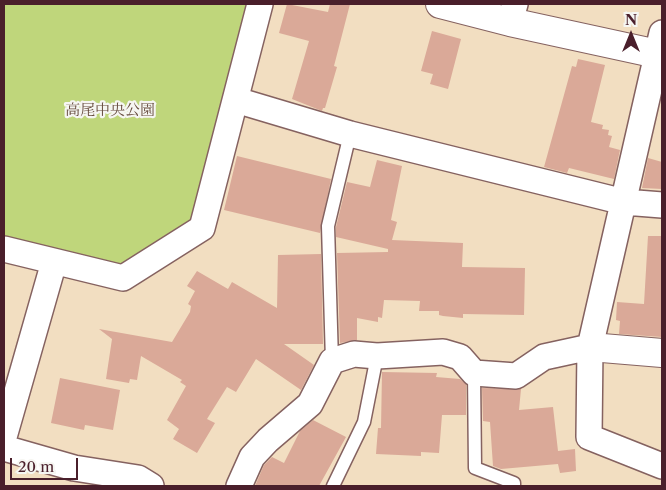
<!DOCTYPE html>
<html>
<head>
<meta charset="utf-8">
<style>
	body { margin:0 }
	#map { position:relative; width:666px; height:490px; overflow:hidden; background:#f2dec1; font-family:"Libre Caslon Text",serif }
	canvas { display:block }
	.frame { position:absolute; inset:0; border:5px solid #4a1f2b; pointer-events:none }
	.north { position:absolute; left:606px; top:10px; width:50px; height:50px; -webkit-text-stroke:4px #f6f6f2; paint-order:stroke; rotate:0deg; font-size:14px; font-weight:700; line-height:20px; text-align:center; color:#4a1f2b }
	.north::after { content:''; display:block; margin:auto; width:18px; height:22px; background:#4a1f2b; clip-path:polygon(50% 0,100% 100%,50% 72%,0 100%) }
	.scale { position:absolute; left:10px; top:458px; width:68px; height:22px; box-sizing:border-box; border:2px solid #4a1f2b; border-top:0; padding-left:6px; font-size:15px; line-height:18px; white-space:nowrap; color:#4a1f2b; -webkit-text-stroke:4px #f6f6f2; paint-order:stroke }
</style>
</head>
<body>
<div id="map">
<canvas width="666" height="490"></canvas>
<div class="frame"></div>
<div class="north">N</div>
<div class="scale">20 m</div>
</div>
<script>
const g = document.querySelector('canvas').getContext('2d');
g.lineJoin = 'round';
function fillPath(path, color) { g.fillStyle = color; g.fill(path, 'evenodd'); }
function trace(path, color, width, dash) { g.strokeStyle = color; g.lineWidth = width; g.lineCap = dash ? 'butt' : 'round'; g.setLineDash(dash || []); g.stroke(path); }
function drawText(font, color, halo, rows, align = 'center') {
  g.font = font + ' "Libre Caslon Text","Noto Serif JP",serif'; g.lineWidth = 4.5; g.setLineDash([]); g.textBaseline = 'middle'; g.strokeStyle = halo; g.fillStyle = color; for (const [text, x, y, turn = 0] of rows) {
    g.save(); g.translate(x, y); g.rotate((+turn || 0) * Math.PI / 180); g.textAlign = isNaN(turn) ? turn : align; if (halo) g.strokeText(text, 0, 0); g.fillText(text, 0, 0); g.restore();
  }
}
fillPath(new Path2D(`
	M4,4H246L191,224L124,266L4,236Z`), '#bfd67b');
fillPath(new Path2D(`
	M287,4L328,12L330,4H350L334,66L337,67L325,108H323L322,111L292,99L309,41L279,33Z
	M432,31L461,39L448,89L430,84L433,74L421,71Z
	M578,59L605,65L591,122L603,125L602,129L609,130L608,135L612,136L609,147L620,150L614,179L569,168L567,173L544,167L572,66L576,67Z
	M237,156L331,179L320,233L224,210Z
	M648,158L662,162V189L642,188Z
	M377,160L402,166L391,220L397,222L392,240L463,243L462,267L525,268L524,315L463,314V318L443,316L439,315V311H419L420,301L384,300L382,318L378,317V322L357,318V340L340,343L337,253L388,252V249L336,237V227L347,182L370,187Z
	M648,236H662V337L619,334L620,321L616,320L617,302L644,304Z
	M321,254L323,344H284L314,365L301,390L256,359L236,392L227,387L207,419L215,423L197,453L173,439L179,429L167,420L186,386L180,382L182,380L141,356L137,380L130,379L129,383L106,379L112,339L99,329L172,342L190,312L191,306L188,304L195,291L187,286L197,271L228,289L232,282L277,308L278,255Z
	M382,372L437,373L436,377L460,379L466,384V415H442L439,453L421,452V456L376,454L378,428H381Z
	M60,378L120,390L113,430L85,425L84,430L51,423Z
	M482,388L521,389L519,410L553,407L558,451L575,449L576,471L560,473L558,464L501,469L493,466L490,422L483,421Z
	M313,420L346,437L319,486H255L264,465L272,457L284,463L300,431Z`), '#daa998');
const lane = new Path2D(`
	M332,361L328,226L350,134
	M474,373L475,468L514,483V486
	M333,486L364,422L377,356`);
const street = new Path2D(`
	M510,22L515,4
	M662,33L590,347L589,437L662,466
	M236,100L350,134L624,202L662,205
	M4,249L123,278L202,228L260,4
	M4,437L54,262
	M4,448L74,468L138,478L151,486
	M239,486L252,457L268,440L310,404L332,361L354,354L377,356L443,352L460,357L474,373L516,376L544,357L590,347`);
const secondary = new Path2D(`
	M440,4L510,22L662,55
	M590,347L662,353`);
trace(lane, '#856260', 15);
trace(street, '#856260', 28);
trace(secondary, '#856260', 30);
trace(lane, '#fff', 12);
trace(street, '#fff', 25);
trace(secondary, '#fff', 28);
drawText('15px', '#674d3f', '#f6f6f2', [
	["高尾中央公園",110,111]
]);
</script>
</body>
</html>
